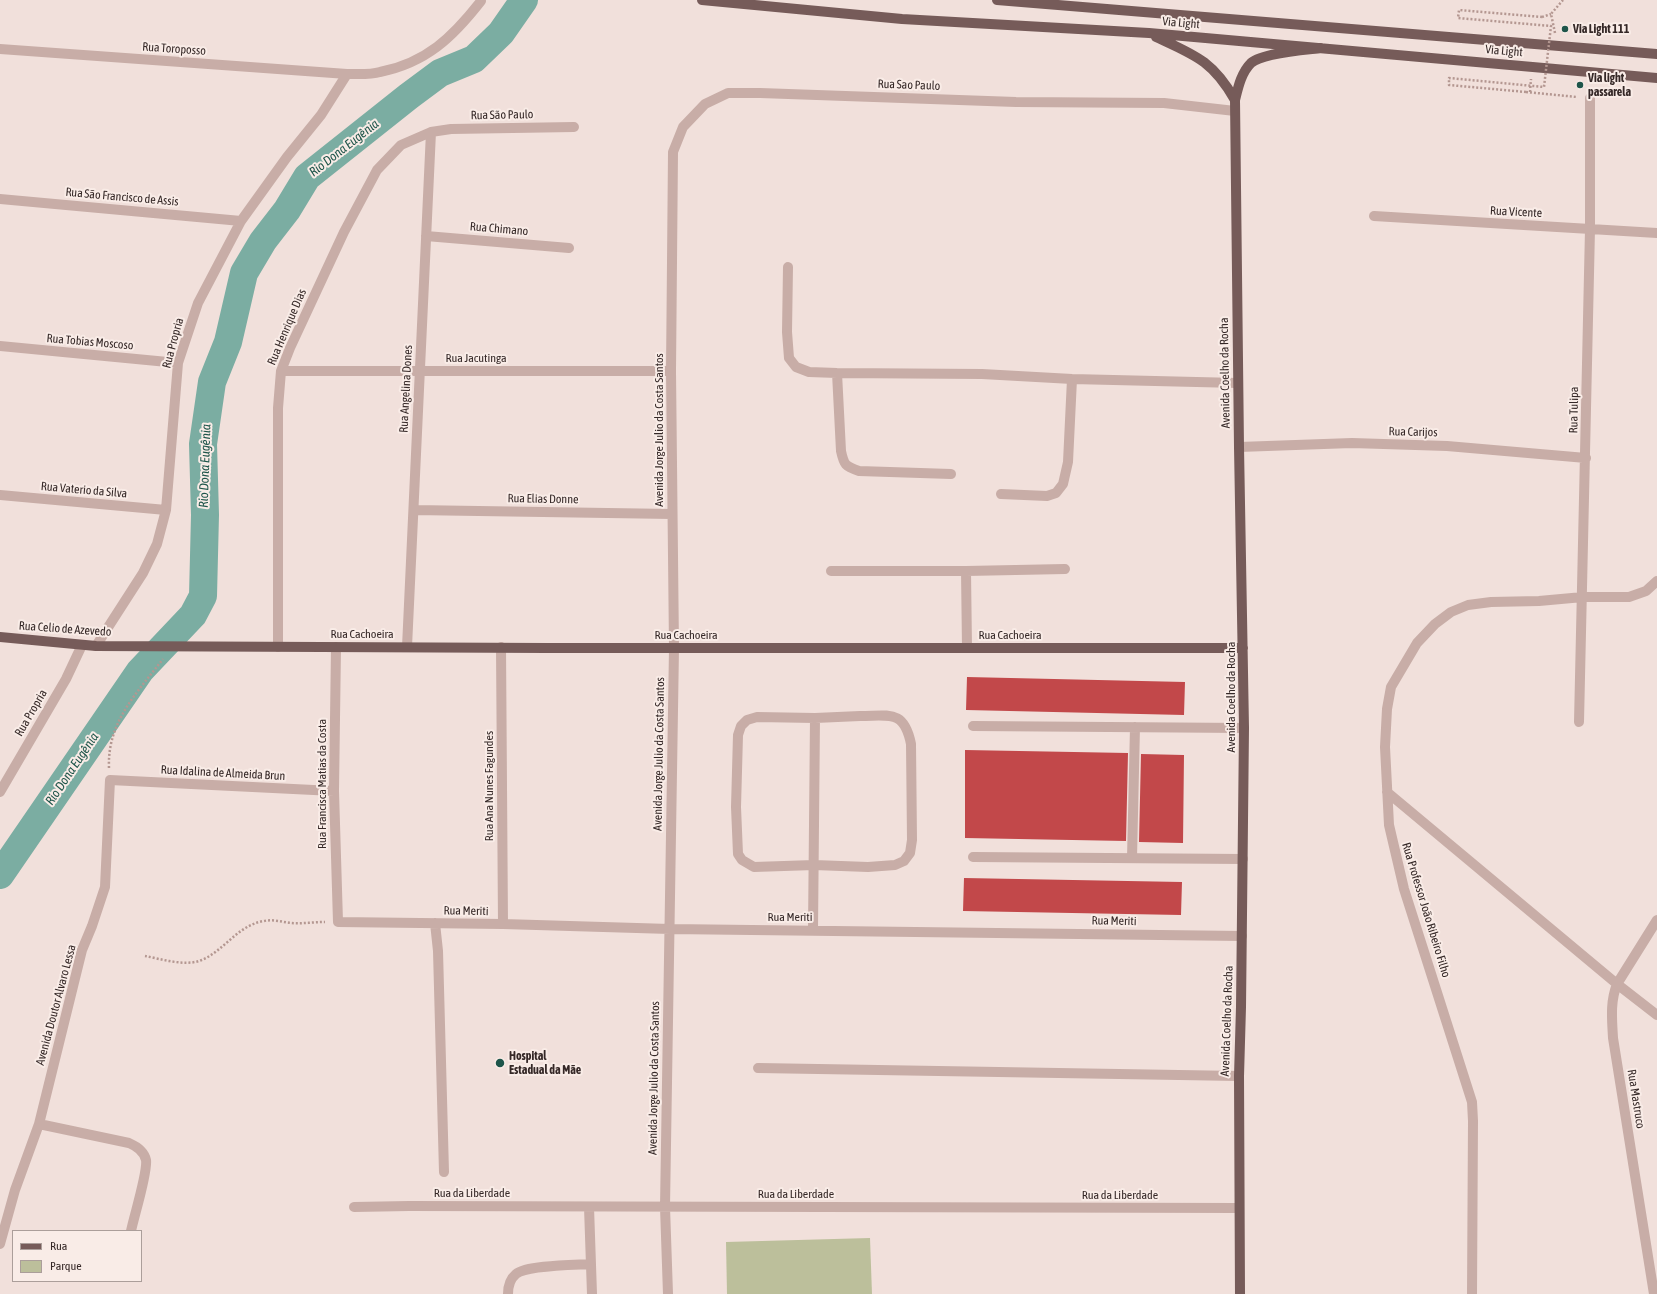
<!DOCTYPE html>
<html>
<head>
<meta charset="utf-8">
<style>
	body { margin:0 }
	#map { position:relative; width:1657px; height:1294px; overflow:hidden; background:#f1e0db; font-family:"Asap Condensed",sans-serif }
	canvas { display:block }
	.legend { position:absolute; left:12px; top:1230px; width:130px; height:52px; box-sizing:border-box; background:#f9ece7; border:1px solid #ab9e9a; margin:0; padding:5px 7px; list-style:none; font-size:12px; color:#352827 }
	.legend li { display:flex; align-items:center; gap:8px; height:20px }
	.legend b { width:20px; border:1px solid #ab9e9a }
</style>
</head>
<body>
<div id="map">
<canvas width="1657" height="1294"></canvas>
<ul class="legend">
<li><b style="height:5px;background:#765b59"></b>Rua</li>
<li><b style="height:11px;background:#bcbf9b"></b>Parque</li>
</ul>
</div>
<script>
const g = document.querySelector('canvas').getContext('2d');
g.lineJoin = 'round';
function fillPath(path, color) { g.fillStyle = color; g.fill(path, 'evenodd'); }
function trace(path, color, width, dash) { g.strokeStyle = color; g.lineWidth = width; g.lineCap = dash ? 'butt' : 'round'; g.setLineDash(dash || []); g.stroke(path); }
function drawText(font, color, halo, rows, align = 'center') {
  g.font = font + ' "Asap Condensed",sans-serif'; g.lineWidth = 4; g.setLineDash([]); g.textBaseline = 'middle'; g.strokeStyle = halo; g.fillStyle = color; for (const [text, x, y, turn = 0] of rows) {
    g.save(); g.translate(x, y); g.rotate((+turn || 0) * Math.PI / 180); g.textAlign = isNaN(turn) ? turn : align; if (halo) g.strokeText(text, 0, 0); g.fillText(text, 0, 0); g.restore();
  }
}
fillPath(new Path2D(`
	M870,1238L872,1294H727L726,1242Z`), '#bcbf9b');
trace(new Path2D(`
	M0,875L140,671L193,615L203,596L205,515L203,444L212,382L228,342L244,273L263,241L287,210L307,177L409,96L440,73L474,59L501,33L524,0`), '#7bada2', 28);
fillPath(new Path2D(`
	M967,677L1185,682L1184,715L966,710Z
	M965,750L1128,753L1126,841L965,838Z
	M1141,754L1184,755L1183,843L1139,842Z
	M964,878L1182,882L1181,915L963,911Z`), '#c2484a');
trace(new Path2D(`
	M1542,17L1551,14
	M1555,33L1551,14L1563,0
	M1526,92L1577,97
	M1530,92L1531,79
	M109,768C107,722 137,693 163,659
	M145,956C161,959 183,966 199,961C223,953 237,925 264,921C273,919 282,922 291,923C302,924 314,922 325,922`), '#b49791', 2.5, [2, 2]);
trace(new Path2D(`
	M0,49L347,74C358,74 370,75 380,72C426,63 453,37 481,1
	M0,199L241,221
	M1374,216L1657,233
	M426,236L569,248
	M788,267L787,332L789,358L796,367L809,372L837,373L982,374L1072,379L1238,383
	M0,346L178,363
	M281,371H671
	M837,373L841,451C844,465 845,466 859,471L951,474
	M1239,447L1352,443L1447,446L1586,458
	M1001,494L1047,496L1056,493L1063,484L1068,462L1072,379
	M0,495L166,510
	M414,510L672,514
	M831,571H966L967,648
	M966,571L1065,569
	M96,646L143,573L157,544L166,510L178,363L198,303L241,221L287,157L321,115L347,74
	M278,647V408L281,371L290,348L344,232L377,170L401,145L431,132L451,129L574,127
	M336,647L334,791L338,922L503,924L670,929L1242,936
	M407,647L431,132
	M501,647L503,924
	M860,716C889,716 904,709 911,744L912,840L910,853L904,861L895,865L868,867L814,865L754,867L742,860L738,854L736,807L738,735L741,726L747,720L757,717L815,718Z
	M1579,722L1590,229V98
	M973,726L1244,728
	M0,792L66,679L82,645
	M1387,792L1617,984L1657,1015
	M973,857L1243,859
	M1132,858L1135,727
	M435,923L438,951L444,1172
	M813,930L815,718
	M758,1068L1239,1076
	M39,1124L129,1143C136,1146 144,1151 146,1160C148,1172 134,1216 131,1231
	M354,1207L409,1206L1238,1208
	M589,1207L592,1294
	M0,1244L15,1190L39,1124L82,950L92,926L105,887L110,780L334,791
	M508,1294C508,1287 510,1279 516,1274C527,1265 575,1265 591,1264
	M668,1294L665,1207L674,648L671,371L673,152L683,127L705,104L728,93H760L1016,102L1164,103L1235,111
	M1472,1294L1473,1121L1472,1102L1404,889L1389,825L1385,747L1387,709L1391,687L1417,643L1435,624L1451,612L1468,605L1491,602L1539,601L1583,597H1629L1646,591L1657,581
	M1654,1294L1613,1038C1612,1019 1610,1002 1617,984L1657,920`), '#c8ada7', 10);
trace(new Path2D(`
	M702,0L902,19L1149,33L1657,78
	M997,0L1657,54
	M1156,37C1195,55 1213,61 1235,100
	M0,637L96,646L547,648H1243
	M1240,1294L1239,1076L1241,1007L1244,728L1239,447L1235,100C1238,88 1241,73 1251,63C1262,53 1305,50 1321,48`), '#765b59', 10);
trace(new Path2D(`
	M1526,92L1449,85V78L1544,87L1551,26L1458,18L1459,10L1542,17`), '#b49791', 2.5, [2, 2]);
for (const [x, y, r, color] of [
	[1565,29,4,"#1e554a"],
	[1580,85,4,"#1e554a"],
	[500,1063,5,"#1e554a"]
]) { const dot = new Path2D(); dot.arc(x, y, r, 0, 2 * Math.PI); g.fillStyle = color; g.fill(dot); trace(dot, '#f9ece7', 1.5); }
drawText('12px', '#352827', '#f9ece7', [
	["Via Light",1181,23,5],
	["Rua Toroposso",174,49,4],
	["Via Light",1504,51,5],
	["Rua Sao Paulo",909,85,2],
	["Rua São Paulo",502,115,-1],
	["Rua São Francisco de Assis",122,197,5],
	["Rua Vicente",1516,212,3],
	["Rua Chimano",499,229,5],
	["Rua Henrique Dias",287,327,-67],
	["Rua Tobias Moscoso",90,342,5],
	["Rua Propria",173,343,-75],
	["Rua Jacutinga",476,358],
	["Avenida Coelho da Rocha",1225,373,-91],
	["Rua Angelina Dones",406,389,-87],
	["Rua Tulipa",1574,410,-89],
	["Avenida Jorge Julio da Costa Santos",659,430,-90],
	["Rua Carijos",1413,432,1],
	["Rua Vaterio da Silva",84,490,5],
	["Rua Elias Donne",543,499,1],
	["Rua Celio de Azevedo",65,629,4],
	["Rua Cachoeira",362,634],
	["Rua Cachoeira",686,635],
	["Rua Cachoeira",1010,635],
	["Avenida Coelho da Rocha",1231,697,-90],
	["Rua Propria",31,713,-60],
	["Avenida Jorge Julio da Costa Santos",659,754,-89],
	["Rua Idalina de Almeida Brun",223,773,3],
	["Rua Francisca Matias da Costa",322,784,-90],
	["Rua Ana Nunes Fagundes",489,786,-90],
	["Rua Professor João Ribeiro Filho",1426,910,73],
	["Rua Meriti",466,911,1],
	["Rua Meriti",790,917],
	["Rua Meriti",1114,921,1],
	["Avenida Doutor Alvaro Lessa",56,1005,-75],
	["Avenida Coelho da Rocha",1227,1021,-88],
	["Avenida Jorge Julio da Costa Santos",654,1078,-89],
	["Rua Mastruco",1636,1099,81],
	["Rua da Liberdade",472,1193],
	["Rua da Liberdade",796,1194],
	["Rua da Liberdade",1120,1195]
]);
drawText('bold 12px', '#352827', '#f9ece7', [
	["Via Light 111",1573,29],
	["Via light",1588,78],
	["passarela",1588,92],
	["Hospital",509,1056],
	["Estadual da Mãe",509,1070]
], 'left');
drawText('italic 13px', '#1e554a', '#f9ece7', [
	["Rio Dona Eugênia",344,148,-38],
	["Rio Dona Eugênia",205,466,-88],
	["Rio Dona Eugênia",72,769,-56]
]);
</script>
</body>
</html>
